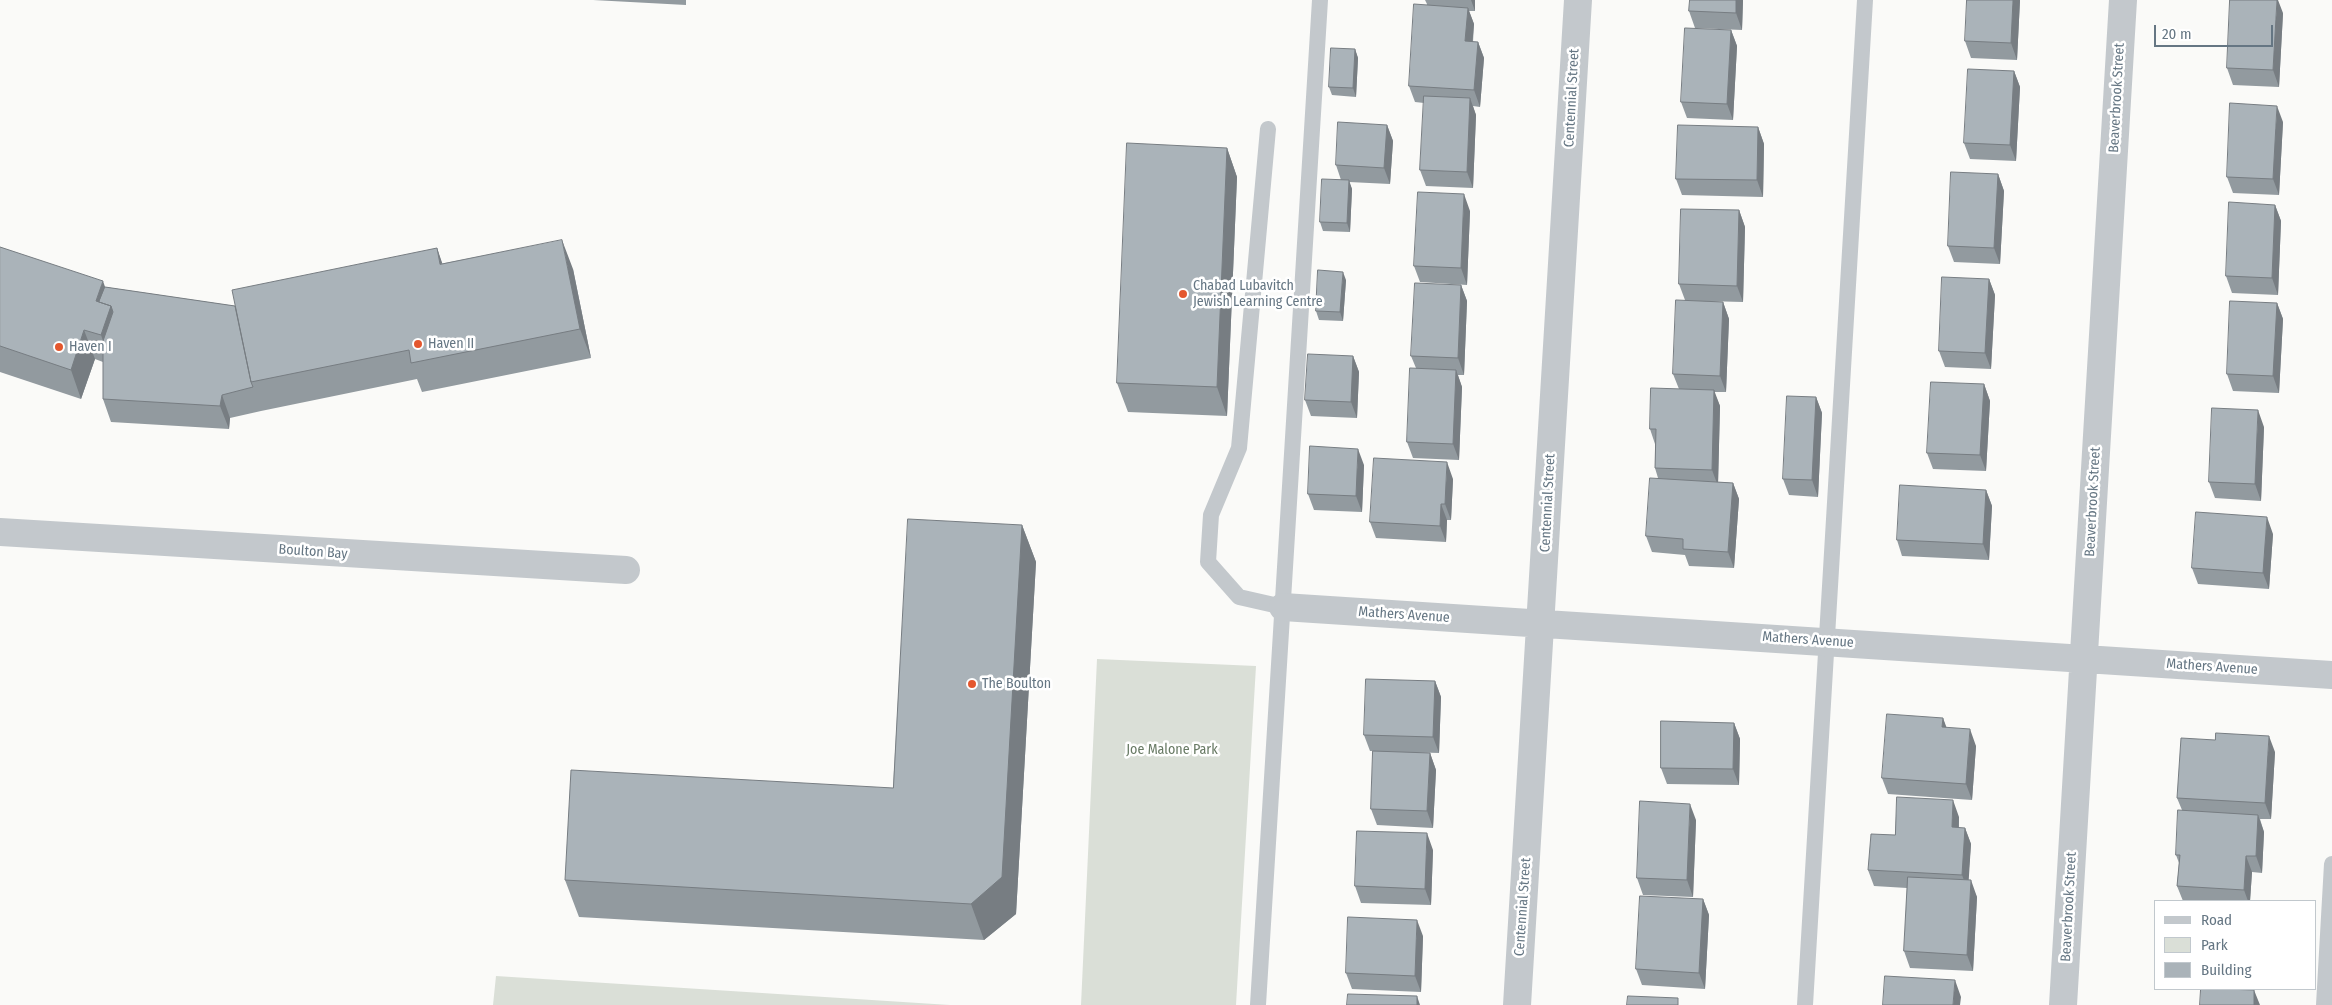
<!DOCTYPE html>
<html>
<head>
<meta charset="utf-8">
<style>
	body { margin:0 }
	#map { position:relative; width:2332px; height:1005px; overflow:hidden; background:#fafaf8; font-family:"Fira Sans Condensed",sans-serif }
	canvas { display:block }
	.legend { position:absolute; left:2154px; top:900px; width:162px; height:90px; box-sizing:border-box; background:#fff; border:1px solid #c1c8cd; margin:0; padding:6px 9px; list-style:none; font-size:15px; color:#657683 }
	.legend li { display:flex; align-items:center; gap:10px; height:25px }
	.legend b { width:25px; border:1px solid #c1c8cd }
	.scale { position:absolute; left:2154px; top:25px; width:119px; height:22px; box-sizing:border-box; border:2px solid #657683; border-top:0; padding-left:6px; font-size:15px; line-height:18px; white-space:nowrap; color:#657683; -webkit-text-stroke:4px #fff; paint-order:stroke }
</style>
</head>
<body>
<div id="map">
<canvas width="2332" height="1005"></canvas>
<ul class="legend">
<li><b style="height:6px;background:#c3c8cc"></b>Road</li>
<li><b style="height:14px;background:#dadfd7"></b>Park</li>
<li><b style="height:14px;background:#aab3b9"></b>Building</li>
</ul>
<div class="scale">20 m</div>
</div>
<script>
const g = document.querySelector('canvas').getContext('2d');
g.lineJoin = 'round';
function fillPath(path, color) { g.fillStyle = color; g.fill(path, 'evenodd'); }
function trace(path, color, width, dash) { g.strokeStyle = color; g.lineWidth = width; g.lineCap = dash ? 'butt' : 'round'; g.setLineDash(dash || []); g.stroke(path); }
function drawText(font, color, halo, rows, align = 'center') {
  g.font = font + ' "Fira Sans Condensed",sans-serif'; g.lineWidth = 5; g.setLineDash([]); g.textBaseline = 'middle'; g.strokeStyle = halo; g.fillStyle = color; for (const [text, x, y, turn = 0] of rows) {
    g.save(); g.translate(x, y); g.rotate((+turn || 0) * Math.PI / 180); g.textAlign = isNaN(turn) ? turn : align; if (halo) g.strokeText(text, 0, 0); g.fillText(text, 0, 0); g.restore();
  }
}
fillPath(new Path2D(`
	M1097,659L1256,666L1236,1005H1081Z
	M496,976L950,1005H493Z`), '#dadfd7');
trace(new Path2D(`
	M1268,129L1239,448L1211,515L1208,562L1239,597L1283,607
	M1258,1005L1320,0
	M1805,1005L1865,0
	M2324,1005L2332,864`), '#c3c8cc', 16);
trace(new Path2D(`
	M0,532L626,570
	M1283,607L2332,675
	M1517,1005L1578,0
	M2063,1005L2123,0`), '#c3c8cc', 28);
fillPath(new Path2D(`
	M593,0H686V5Z
	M1425,0H1475V11H1469L1474,24L1473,42H1478L1484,58L1480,107L1473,106L1476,115L1473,188L1426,186L1420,170L1424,103L1415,102L1409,86L1427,4Z
	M1690,0H1743L1742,30L1695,28L1689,11Z
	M2020,0L2017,60L1971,58L1965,41Z
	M2283,13L2279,87L2233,85L2227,68Z
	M1731,30L1737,46L1733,120L1687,118L1681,102Z
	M1355,49L1358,58L1356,97L1332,95L1329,87Z
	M2014,71L2020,87L2016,161L1970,159L1964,143Z
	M2283,122L2279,195L2233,193L2227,177Z
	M1387,125L1393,141L1390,184L1349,182L1352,189L1350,232L1323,231L1320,222L1341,180L1336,165Z
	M1758,127L1764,144L1763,197L1682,195L1676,179Z
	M1227,148L1237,177L1227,416L1128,412L1117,383Z
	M1998,174L2004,191L2000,264L1954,262L1948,246Z
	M2275,205L2281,221L2278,295L2232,293L2226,276Z
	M1739,210L1745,227L1743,302L1705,301L1723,302L1729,319L1726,392H1714L1720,406L1718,482L1733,483L1739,499L1734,568L1689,566L1685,555L1652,552L1646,536L1658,478L1655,468V444L1650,429L1679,389L1673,374L1685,300L1679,284Z
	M1470,211L1467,285L1420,282L1414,266Z
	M0,247L105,287L235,306L437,248L442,264L573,269L591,358L422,392L417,379L261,411L230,418L229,429L111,422L103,399V362L95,359L81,399L0,372Z
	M1989,279L1995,295L1991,369L1945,367L1939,351Z
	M1346,280L1343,321L1319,320L1316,311Z
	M1461,285L1467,301L1464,375H1458L1462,387L1459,460L1413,458L1407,442L1416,368L1411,356Z
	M2277,303L2283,319L2279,393L2233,391L2227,374Z
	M1353,356L1359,372L1357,418L1311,416L1305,400Z
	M1984,384L1990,401L1986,471L1933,469L1927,453Z
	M1816,397L1822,413L1818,497L1789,495L1783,479Z
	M2264,427L2261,501L2215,498L2209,482Z
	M1364,465L1362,512L1314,510L1308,494Z
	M1453,479L1451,520H1447L1446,542L1376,538L1370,522Z
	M1986,490L1992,506L1989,560L1902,556L1897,540Z
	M1022,525L1036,562L1016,914L984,940L579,917L565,880L893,788Z
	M2273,534L2269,589L2198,584L2192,568Z
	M1435,681L1441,697L1439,753L1407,752L1430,753L1436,770L1433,828L1377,825L1371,809L1373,751H1370L1364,735Z
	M1943,718L1946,728L1976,746L1972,800L1888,794L1882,778Z
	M1734,723L1740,739L1739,785L1667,784L1661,768Z
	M2275,752L2271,819H2260L2264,832L2262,873L2252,872L2250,901H2183L2177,886L2179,863L2176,855L2182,810L2177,798Z
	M1959,817V828H1965L1971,844L1968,880L1977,897L1973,971L1910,968L1904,951L1907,888L1874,886L1868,870L1895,835Z
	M1696,820L1693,897L1643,895L1637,878Z
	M1433,850L1431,905L1361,903L1355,886Z
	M1703,899L1709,915L1705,989L1642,985L1636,969Z
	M1423,936L1421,992L1352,989L1346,973Z`), '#929a9f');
fillPath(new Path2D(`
	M1471,0H1475V11Z
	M1736,0H1743L1742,30L1736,13Z
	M2013,0H2020L2017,60L2011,43Z
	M2277,0H2278L2283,13L2279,87L2273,70Z
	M1468,8L1474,24L1471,58L1465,41Z
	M1731,30L1737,46L1733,120L1727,104Z
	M1478,42L1484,58L1480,107L1474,90Z
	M1355,49L1358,58L1356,97L1353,88Z
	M2014,71L2020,87L2016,161L2010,145Z
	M1470,98L1476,115L1473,188L1467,172Z
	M2277,106L2283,122L2279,195L2273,179Z
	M1387,125L1393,141L1390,184L1384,168Z
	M1758,127L1764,144L1763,197L1757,180Z
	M1227,148L1237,177L1227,416L1217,387Z
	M1998,174L2004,191L2000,264L1994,248Z
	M1349,180L1352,189L1350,232L1347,223Z
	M1464,194L1470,211L1467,285L1461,268Z
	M2275,205L2281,221L2278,295L2272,278Z
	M1739,210L1745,227L1743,302L1737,286Z
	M562,240L573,269L591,358L580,329Z
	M437,248L447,277L440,264Z
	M1343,272L1346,280L1343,321L1340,312Z
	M1989,279L1995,295L1991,369L1985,353Z
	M103,281L113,310L111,364L101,335L96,301Z
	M1461,285L1467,301L1464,375L1458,358Z
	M1723,302L1729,319L1726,392L1720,376Z
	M2277,303L2283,319L2279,393L2273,376Z
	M84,330L95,359L81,399L71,370Z
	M1353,356L1359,372L1357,418L1351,402Z
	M1456,370L1462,387L1459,460L1453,444Z
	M1984,384L1990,401L1986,471L1980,455Z
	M1714,390L1720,406L1718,486L1712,470Z
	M222,395L230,418L229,429L220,406Z
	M1816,397L1822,413L1818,497L1812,480Z
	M2258,410L2264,427L2261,501L2255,484Z
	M1358,449L1364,465L1362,512L1356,496Z
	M1447,462L1453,479L1451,520L1445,504Z
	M1733,483L1739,499L1734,568L1728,552Z
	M1986,490L1992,506L1989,560L1983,544Z
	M1441,504L1447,520L1446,542L1440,526Z
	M2267,517L2273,534L2269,589L2263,573Z
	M1022,525L1036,562L1016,914L984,940L971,904Z
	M1435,681L1441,697L1439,753L1433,737Z
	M1943,718L1949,734L1942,727Z
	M1734,723L1740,739L1739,785L1733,769Z
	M1970,729L1976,746L1972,800L1966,784Z
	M2269,736L2275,752L2271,819L2265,803Z
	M1430,753L1436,770L1433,828L1427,811Z
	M1953,800L1959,817L1958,844L1952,827Z
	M1690,804L1696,820L1693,897L1687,880Z
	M2258,815L2264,832L2262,873L2256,856Z
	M1965,828L1971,844L1968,891L1962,875Z
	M1427,833L1433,850L1431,905L1425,889Z
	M2246,856L2252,872L2250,901H2248L2244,890Z
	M1971,880L1977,897L1973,971L1967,955Z
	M1703,899L1709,915L1705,989L1699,973Z
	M1417,920L1423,936L1421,992L1415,976Z
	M1955,980L1961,997L1960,1005H1953Z
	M2254,990L2260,1005H2254Z
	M1417,996L1420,1005H1417Z`), '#777d82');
const building = new Path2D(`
	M1690,0H1736V13L1689,11Z
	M1967,0H2013L2011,43L1965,41Z
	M2230,0H2277L2273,70L2227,68Z
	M1414,4L1468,8L1465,41L1478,42L1474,90L1409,86Z
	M1685,28L1731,30L1727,104L1681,102Z
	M1331,48L1355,49L1353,88L1329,87Z
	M1968,69L2014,71L2010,145L1964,143Z
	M1424,96L1470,98L1467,172L1420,170Z
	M2230,103L2277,106L2273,179L2227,177Z
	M1338,122L1387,125L1384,168L1336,165Z
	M1678,125L1758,127L1757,180L1676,179Z
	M1127,143L1227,148L1217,387L1117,383Z
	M1951,172L1998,174L1994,248L1948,246Z
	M1322,179L1349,180L1347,223L1320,222Z
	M1418,192L1464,194L1461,268L1414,266Z
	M2229,202L2275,205L2272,278L2226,276Z
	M1681,209L1739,210L1737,286L1679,284Z
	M562,240L580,329L411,363L409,350L251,382L232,290L437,248L440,264Z
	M0,247L103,281L96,301L111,306L101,335L84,330L71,370L0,346Z
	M1318,270L1343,272L1340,312L1316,311Z
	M1942,277L1989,279L1985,353L1939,351Z
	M1415,283L1461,285L1458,358L1411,356Z
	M105,287L235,306L251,382L253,387L222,395L220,406L103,399V341L113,312L111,306L99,302Z
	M1676,300L1723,302L1720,376L1673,374Z
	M2230,301L2277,303L2273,376L2227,374Z
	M1308,354L1353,356L1351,402L1305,400Z
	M1410,368L1456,370L1453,444L1407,442Z
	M1931,382L1984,384L1980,455L1927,453Z
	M1651,388L1714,390L1712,470L1655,468L1656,429H1650Z
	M1787,396L1816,397L1812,480L1783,479Z
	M2212,408L2258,410L2255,484L2209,482Z
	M1310,446L1358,449L1356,496L1308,494Z
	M1374,458L1447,462L1445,504H1441L1440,526L1370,522Z
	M1650,478L1733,483L1728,552L1683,549V539L1646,536Z
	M1900,485L1986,490L1983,544L1897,540Z
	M2196,512L2267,517L2263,573L2192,568Z
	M908,519L1022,525L1002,877L971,904L565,880L571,770L893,788Z
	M1366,679L1435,681L1433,737L1364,735Z
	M1887,714L1943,718L1942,727L1970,729L1966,784L1882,778Z
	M1661,721L1734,723L1733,769L1661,768Z
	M2216,733L2269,736L2265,803L2177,798L2181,738L2215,740Z
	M1373,751L1430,753L1427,811L1371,809Z
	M1897,797L1953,800L1952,827L1965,828L1962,875L1868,870L1871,834L1895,835Z
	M1640,801L1690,804L1687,880L1637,878Z
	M2178,810L2258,815L2256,856H2246L2244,890L2177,886L2180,855H2176Z
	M1357,831L1427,833L1425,889L1355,886Z
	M1908,877L1971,880L1967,955L1904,951Z
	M1640,896L1703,899L1699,973L1636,969Z
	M1348,917L1417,920L1415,976L1346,973Z
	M1885,976L1955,980L1953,1005H1883Z
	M2201,989H2224L2254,990V1005H2200Z
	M1348,994L1417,996V1005H1347Z
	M1628,996L1678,998V1005H1627Z`);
fillPath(building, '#aab3b9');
trace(building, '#777d82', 1);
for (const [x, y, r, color] of [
	[1183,294,5,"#e4572e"],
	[418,344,5,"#e4572e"],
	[59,347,5,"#e4572e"],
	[972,684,5,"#e4572e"]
]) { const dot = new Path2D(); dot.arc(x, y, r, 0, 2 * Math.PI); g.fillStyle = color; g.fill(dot); trace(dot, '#fff', 2); }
drawText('14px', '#657683', '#fff', [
	["Centennial Street",1572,98,-87],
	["Beaverbrook Street",2117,98,-87],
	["Beaverbrook Street",2093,502,-87],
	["Centennial Street",1548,503,-87],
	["Boulton Bay",313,552,4],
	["Mathers Avenue",1404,615,4],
	["Mathers Avenue",1808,640,4],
	["Mathers Avenue",2212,667,4],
	["Centennial Street",1523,907,-86],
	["Beaverbrook Street",2069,907,-87]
]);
drawText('14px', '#657683', '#fff', [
	["Chabad Lubavitch",1193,286],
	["Jewish Learning Centre",1193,302],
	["Haven II",428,344],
	["Haven I",69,347],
	["The Boulton",982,684]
], 'left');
drawText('14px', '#687a64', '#fff', [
	["Joe Malone Park",1172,750]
]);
</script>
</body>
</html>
